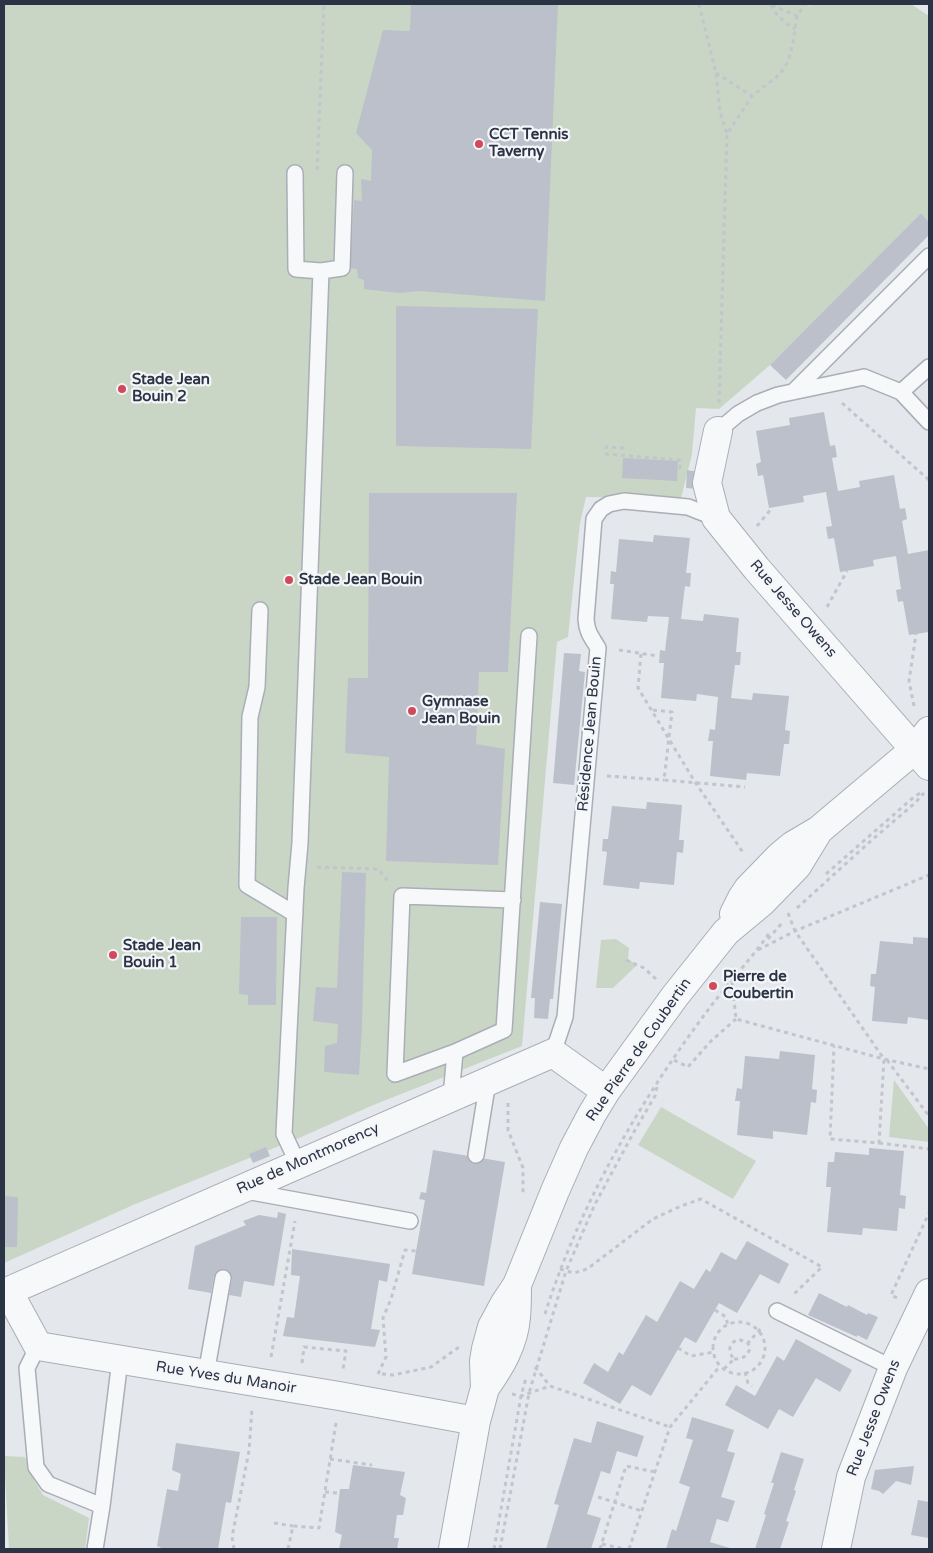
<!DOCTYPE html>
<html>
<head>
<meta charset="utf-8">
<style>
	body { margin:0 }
	#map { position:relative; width:933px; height:1553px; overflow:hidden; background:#e4e7ec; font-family:"Varela Round",sans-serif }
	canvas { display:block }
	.frame { position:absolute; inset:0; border:5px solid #2b3445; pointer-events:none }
</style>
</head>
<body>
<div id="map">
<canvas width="933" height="1553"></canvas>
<div class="frame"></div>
</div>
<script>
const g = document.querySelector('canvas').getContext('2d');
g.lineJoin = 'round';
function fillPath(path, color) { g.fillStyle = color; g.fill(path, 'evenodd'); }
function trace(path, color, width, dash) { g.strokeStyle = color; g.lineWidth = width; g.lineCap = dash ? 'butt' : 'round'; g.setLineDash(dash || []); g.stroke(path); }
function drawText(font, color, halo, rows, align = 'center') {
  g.font = font + ' "Varela Round",sans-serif'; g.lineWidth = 4.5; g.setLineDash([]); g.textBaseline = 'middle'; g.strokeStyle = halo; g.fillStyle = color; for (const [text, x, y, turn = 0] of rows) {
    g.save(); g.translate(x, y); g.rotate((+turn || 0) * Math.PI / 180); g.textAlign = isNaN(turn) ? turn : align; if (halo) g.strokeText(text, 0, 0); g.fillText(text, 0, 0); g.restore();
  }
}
fillPath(new Path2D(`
	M4,4H806L810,6L812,4H911L929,16V222L921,213L770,365L719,409L696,408L692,454L681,498L586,497L580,523L568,637L557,642L522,1046L371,1106L299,1138L133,1205L4,1263Z
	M616,939L629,948L628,959L637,965L613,988H596L601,940Z
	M894,1080L929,1129V1142L889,1137Z
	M661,1107L756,1161L733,1199L638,1145Z
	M4,1456L25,1457L34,1480L43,1495L89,1518L85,1549H9Z`), '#c9d6c5');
fillPath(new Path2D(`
	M411,4H558L545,301L419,291L399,293L364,289V280L358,278L357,269L350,268L354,200L362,201L361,179L371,181L372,150L356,133L383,30L410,31Z
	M921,213L929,222V235L786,380L770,365Z
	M396,306L538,309L531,449L396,446Z
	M824,412L830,446L835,445L837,457L832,458L838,491L860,487L859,481L894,475L900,509L905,508L907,519L902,521L908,554L929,550V632L909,635L903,601L898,602L896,590L901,589L896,556L873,560L874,566L840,572L834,538L828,539L826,527L832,526L826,492L803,496L804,502L769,508L763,475L758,476L756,464L761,462L756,431L790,425L789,418Z
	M623,458L678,461L677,481L622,478Z
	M687,470L698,472V489L686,488Z
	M369,493H517L508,672H479L476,744L505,749L498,865L386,861L389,757L345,753L348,678H368Z
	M654,535L690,538L686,573H691L690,587L685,586L681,619L703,621L704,614L739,618L736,652H741L740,665H735L731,698L752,700L753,693L789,696L785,730L790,731L789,744H784L780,776L747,773L746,780L710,776L713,741H708L710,729L715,730L718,697L697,694L696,701L661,698L664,663H659L660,650L665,651L669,617L648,616L647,622L611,619L614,584H610L611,571L616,572L619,539L653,542Z
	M564,653L581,654L579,671L585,672L574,785L553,783Z
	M647,802L682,805L679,840H684L683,853L677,852L674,885L640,882L639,889L603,885L607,852L602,851L603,839H608L612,806L646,809Z
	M342,872L366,873L362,1025L359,1075L324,1072L325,1046L337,1043L338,1024L313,1021L316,987L337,988Z
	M540,902L562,904L553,999H550L548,1019L534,1018L535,998H531Z
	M241,917H277L276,1005H248V995L239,994Z
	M913,937L929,938V1020L908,1017L907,1024L872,1021L875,987L870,986L871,974H876L880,941L913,944Z
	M780,1051L815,1055L812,1089L817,1090L816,1103L811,1102L807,1135L773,1131V1139L737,1135L740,1101H735L737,1088L742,1089L745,1056L779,1059Z
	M266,1147L270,1156L253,1163L249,1154Z
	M869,1148L904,1151L900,1195L906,1196L905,1209L899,1208L897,1231L863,1228L862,1235L827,1232L831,1187H826L828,1162H834L835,1152L869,1155Z
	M433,1150L505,1162L484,1286L412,1274L425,1200L419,1199L421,1192L426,1193Z
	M4,1196L18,1197L17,1247H4Z
	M278,1212L286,1214L274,1286L244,1281L241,1297L229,1295L232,1279L214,1276L211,1293L188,1289L195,1246L246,1225L243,1221L259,1215L277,1218Z
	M747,1241L789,1264L779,1284L760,1274L737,1313L719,1303L696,1343L685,1337L651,1396L632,1385L620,1404L583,1383L594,1363L608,1372L619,1352L623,1355L646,1315L657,1322L680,1281L694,1289L706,1269L710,1272L721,1252L736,1260Z
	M292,1249L390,1264L387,1282L379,1280L371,1329L380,1330L375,1347L283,1336L287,1317L294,1318L300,1276L291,1275Z
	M819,1293L847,1307L848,1305L867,1315L868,1313L878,1317L867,1340L857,1335V1337L808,1315Z
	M796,1339L852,1370L840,1392L816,1378L793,1417L779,1409L768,1429L725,1405L736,1385L755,1396L777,1356L784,1361Z
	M692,1417L734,1430L727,1451L735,1453L721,1497L735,1501L728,1522L717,1519L710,1542L733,1549H666L672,1529L676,1531L690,1487L679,1483L693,1440L686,1438Z
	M597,1421L644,1436L637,1457L617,1451L610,1474L601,1471L587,1514L601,1518L591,1549H546L559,1505L554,1504L574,1438L591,1443Z
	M176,1443L240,1452L231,1503L226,1502L218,1549H164L157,1546L167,1489L178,1491L181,1474L172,1470Z
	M781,1452L804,1459L794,1490L796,1491L786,1521L789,1522L780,1549H755L766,1515L764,1514L765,1511L774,1483H771Z
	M353,1465L405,1472L400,1495L406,1498L403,1515H397L394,1538H399L397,1549H339L342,1535L335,1532L340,1489H349Z
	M914,1466L911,1485L896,1481L883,1494L879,1491L871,1489L875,1470Z
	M918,1500L929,1502V1538L911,1535Z`), '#bbc0ca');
const service = new Path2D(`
	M295,173L296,269L321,271L300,843L296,888L284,1134L298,1164
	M321,271L342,268L345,173
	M793,392L929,256
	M901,392L929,367
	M718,431L738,414L757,403L778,395L864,377L901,392L929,422
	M260,610L257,687L250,717L247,885L295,914
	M455,1052L395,1074L402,896L513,900
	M553,1053L565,1017L598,648C591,636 587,633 586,619L594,519L601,509L609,504L624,501L688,507L716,518
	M451,1097L455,1052L504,1030L529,636
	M476,1155L488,1081
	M246,1191L410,1221
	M777,1311L893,1368
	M38,1346L27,1368L36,1467L48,1484L102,1506L120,1360
	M206,1374L223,1278
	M95,1549L102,1506`);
const minor = new Path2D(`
	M718,431L707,483L716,518L757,569L929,766
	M734,914L742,898L748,889L780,856L792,846L819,830L915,749L929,731
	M8,1291L38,1346L339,1396L476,1421
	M4,1293L553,1053L606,1091
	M485,1388C500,1367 514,1344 516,1317C517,1306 517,1295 517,1285
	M453,1549L476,1421L485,1388L484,1361L486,1349L492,1327L505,1303L517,1285L555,1191L574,1148L592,1114L606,1091L675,996L726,932L762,902L797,866L819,830
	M836,1549L851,1477L893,1368L929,1293`);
trace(service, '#a9aeb7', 18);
trace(minor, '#a9aeb7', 30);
trace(new Path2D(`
	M699,4L716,73L720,112L727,134
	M771,5C776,16 785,23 795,29
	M772,5L797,16
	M716,73L752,96
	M317,170L324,4
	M719,403L727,134L752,96L779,75L788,62L793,43L797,16L805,4
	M842,403L929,480
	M624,448L606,447V454L680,460V468H682
	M757,526L772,508
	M827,607L847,571
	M619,650L658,656
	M641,654L638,688L695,782L744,854
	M914,706L909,681L916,634
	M653,710L672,712L664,780L745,787
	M607,776L664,780
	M317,867L378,869L388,881
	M826,874L915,796L922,792
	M797,908L873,839L915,803L924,793
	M788,913L795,931L884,1059L879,1143L830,1139L834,1046
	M768,939L782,923
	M758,950L795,931L929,875
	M626,960L644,968L656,979
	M732,981L736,1019L884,1059L929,1069
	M674,1060L688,1067L711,1041L736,1019
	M887,1060L929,1116
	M508,1103V1130L523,1168V1194
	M879,1143L929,1149
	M560,1269L574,1273L587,1269L653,1219L681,1206L701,1199L822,1267L792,1296
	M897,1298L891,1295L929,1213
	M715,1310L726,1317L728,1326
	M545,1314C580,1203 641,1099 711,1006C730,981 752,958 770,932
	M713 1348a26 26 0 1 1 52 0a26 26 0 1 1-52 0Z
	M678,1348L691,1356L714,1352
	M271,1357L295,1221
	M734,1359C743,1359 746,1357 750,1349L748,1343
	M302,1363L304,1347L346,1351L343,1369
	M535,1367L550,1386
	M724,1369L734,1359C727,1351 729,1344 738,1339L748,1343L763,1326
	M745,1372L748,1383L752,1386
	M378,1374L386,1357L383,1318L391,1299L405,1250L416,1251
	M382,1374L393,1375L431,1367L459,1347
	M512,1394L521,1396L550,1386L670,1427
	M330,1459L372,1465
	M325,1492L337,1493
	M598,1497L642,1511
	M274,1523L293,1526
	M602,1544L624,1549
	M234,1549L232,1537L249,1451L252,1409
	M288,1549L293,1526L319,1528L336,1423
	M494,1549L521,1396L526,1378
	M500,1549L529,1393L566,1271L595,1204L635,1130L655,1096L657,1087
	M600,1549L626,1466L655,1472
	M629,1549L670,1427L720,1366`), '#c2c5cb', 3, [4, 4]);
trace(service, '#f7f8fa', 15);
trace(minor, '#f7f8fa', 28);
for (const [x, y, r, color] of [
	[479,144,5,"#d1495b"],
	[122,389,5,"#d1495b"],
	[289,580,5,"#d1495b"],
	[412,711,5,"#d1495b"],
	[113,955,5,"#d1495b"],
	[713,986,5,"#d1495b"]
]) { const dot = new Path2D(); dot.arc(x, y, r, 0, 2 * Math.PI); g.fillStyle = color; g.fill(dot); trace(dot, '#f4f6f9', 2); }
drawText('bold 15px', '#2b3445', '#f4f6f9', [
	["CCT Tennis",489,135],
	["Taverny",489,152],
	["Stade Jean",132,380],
	["Bouin 2",132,397],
	["Stade Jean Bouin",299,580],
	["Gymnase",422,702],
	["Jean Bouin",422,719],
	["Stade Jean",123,946],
	["Bouin 1",123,963],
	["Pierre de",723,977],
	["Coubertin",723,994]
], 'left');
drawText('15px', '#2b3445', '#f4f6f9', [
	["Rue Jesse Owens",793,609,49],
	["Résidence Jean Bouin",590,734,-85],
	["Rue Pierre de Coubertin",639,1050,-55],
	["Rue de Montmorency",308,1159,-24],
	["Rue Yves du Manoir",226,1378,9],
	["Rue Jesse Owens",874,1418,-69]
]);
</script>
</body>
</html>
